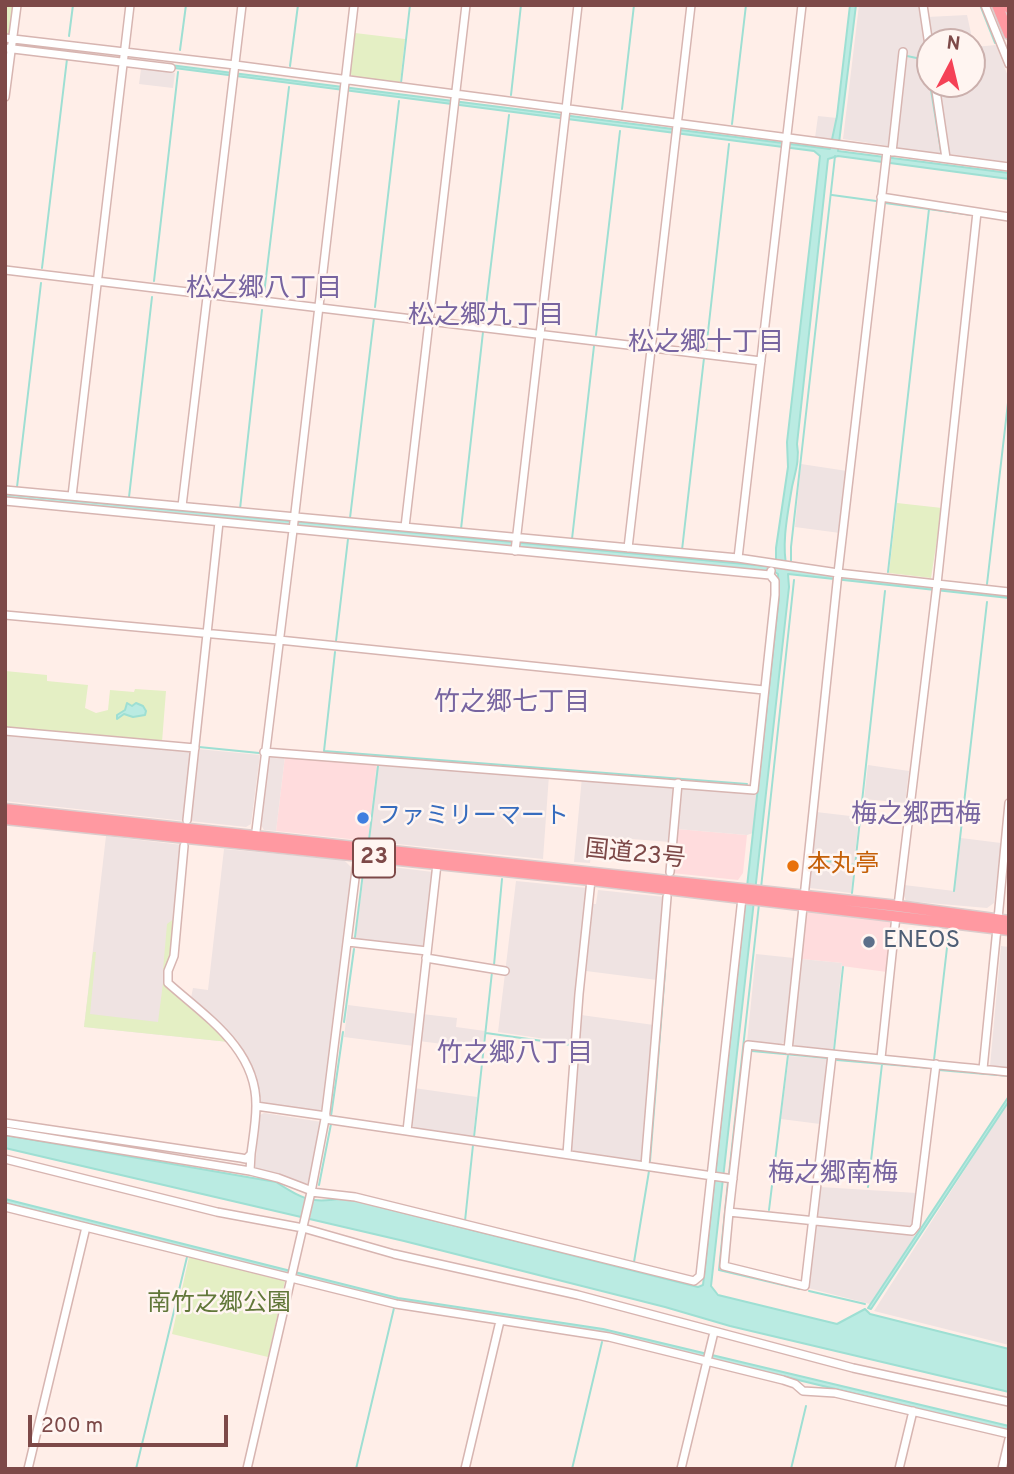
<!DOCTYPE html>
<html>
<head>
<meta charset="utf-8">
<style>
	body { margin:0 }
	#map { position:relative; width:1014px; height:1474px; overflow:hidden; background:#ffeee8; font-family:Overpass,sans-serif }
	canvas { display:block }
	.frame { position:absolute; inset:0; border:7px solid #7d4948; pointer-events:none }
	.north { position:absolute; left:916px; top:28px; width:70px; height:70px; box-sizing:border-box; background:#fff5f1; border:2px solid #cbb0ad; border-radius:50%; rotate:7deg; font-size:19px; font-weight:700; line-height:28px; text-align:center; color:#7d4948 }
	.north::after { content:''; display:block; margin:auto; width:24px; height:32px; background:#f54156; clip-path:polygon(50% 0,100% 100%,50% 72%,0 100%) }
	.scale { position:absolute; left:28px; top:1415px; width:200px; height:32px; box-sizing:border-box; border:4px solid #7d4948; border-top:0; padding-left:9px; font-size:21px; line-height:24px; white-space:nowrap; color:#7d4948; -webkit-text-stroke:5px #fff5f1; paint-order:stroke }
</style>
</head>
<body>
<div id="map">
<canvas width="1014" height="1474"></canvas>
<div class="frame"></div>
<div class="north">N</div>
<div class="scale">200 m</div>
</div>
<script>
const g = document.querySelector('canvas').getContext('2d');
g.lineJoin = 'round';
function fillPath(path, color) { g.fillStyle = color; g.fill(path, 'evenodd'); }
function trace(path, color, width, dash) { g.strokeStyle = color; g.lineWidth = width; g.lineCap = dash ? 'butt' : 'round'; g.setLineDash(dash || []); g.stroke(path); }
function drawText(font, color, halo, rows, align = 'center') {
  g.font = font + ' Overpass,"Noto Sans JP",sans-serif'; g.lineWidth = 5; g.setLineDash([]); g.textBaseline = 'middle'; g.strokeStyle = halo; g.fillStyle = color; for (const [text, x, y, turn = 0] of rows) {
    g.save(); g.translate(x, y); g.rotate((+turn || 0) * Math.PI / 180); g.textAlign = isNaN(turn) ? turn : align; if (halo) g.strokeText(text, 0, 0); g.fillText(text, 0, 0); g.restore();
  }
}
fillPath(new Path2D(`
	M285,756L377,762L368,841L276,831Z
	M677,829L747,835L743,873L738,880L672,873Z
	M810,911L891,922L887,972L842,966V963L801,959L806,914Z`), '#ffdcdd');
fillPath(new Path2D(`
	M859,5H920L930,84H932L942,152L940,154L897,148L895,144L891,143L889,146L843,139Z
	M967,15L974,47L996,45L1009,79V162L950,154L948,152L937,84H972V68H978L975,51H972V42H931L927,17Z
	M141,69L175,73L173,88L139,84Z
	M818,116L837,118L832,140L815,138Z
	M801,464L847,471L840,533L795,527Z
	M5,735L193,751L185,821L5,801Z
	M198,749L260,755L251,824L246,827L190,821Z
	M268,755L285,756L276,831L264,830L261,825Z
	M377,762L549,775L543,859L368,841Z
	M868,765L909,771L905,803L864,799Z
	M582,777L674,785L670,842L593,836L590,863L574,862Z
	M681,787L757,793L753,833L747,835L677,829Z
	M816,812L859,817L851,893L810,888L808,886Z
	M106,836L182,845L171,956L163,970V983L229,1042L84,1027Z
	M961,838L1001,843L994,903L987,908L906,901L903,893L904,885L954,891Z
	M224,849L344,860L351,867L352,872L323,1108L319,1111L263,1104L259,1100L251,1064L238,1041L191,998L193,988L208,990Z
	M375,865L433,872L423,948L355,940L364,874Z
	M516,881L587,888L573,1043L498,1032Z
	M598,890L665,897L657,980L586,971L593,904H596Z
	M1001,946L1009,947V1068L990,1066Z
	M756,954L794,958L784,1042L780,1045L747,1042Z
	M801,959L842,963L833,1050L793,1045Z
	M348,1005L418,1014L414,1046L344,1037Z
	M422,1014L457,1018L456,1027L485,1031L482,1049L419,1041Z
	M581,1015L654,1025L643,1163L574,1152L571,1149Z
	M789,1056L828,1059L820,1124L781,1119Z
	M414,1088L477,1097L473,1138L410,1129Z
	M1009,1101V1345L874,1311Z
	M264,1113L322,1122L310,1182L305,1184L259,1170L255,1167L260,1115Z
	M820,1187L917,1193L911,1226L818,1216Z
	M820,1223L915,1236L870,1304L808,1288L817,1226Z`), '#efe3e2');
fillPath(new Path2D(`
	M5,5H15L12,33L9,35L5,34Z
	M355,33L405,39L400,83L353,77L350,73Z
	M897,503L942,508L931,578L889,573Z
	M5,671L47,675V681L88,685L85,708L96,713L108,710L110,690L134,692L135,689L166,691L162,742L5,729Z
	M175,918L171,956L163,970L167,924Z
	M93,952H96L90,1014L158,1022L163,983L229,1042L84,1027Z
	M189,1257L285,1281L268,1357L172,1334Z`), '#e4efc4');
const water = new Path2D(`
	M850,5H856L838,151L1009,173V179L838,156L828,159L797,444C800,459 795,473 792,487C788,512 781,544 787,569L1009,596V598L788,574L789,587L711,1286L718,1295L837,1324L865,1309L870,1314L1009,1349V1392L730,1326L665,1307L404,1241L5,1148V1135L276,1182C304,1200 311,1204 345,1198L698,1287L703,1285L779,597L778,574L775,572L5,498V494L776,567V548L788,467L787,442L820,156L814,151L783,147L5,46V44L830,149L837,116Z
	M127,703L132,706L136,703L143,706L146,711L145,715L133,717L124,714L117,719V715L125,710Z
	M1009,1096V1101L871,1309L868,1308Z
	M5,1199L398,1298L603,1329L1009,1426V1431L604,1333L396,1301L5,1203Z`);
fillPath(water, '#baebe2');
trace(water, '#9edfd3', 2);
trace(new Path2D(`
	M980,5L995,43
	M69,36L73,5
	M180,50L186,5
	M907,56L926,60L930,83
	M290,66L298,5
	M401,83L410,5
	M930,84L941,151
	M511,95L521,5
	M622,109L634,5
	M732,124L746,5
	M832,195L876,201
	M885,203L972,215
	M42,268L67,59
	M154,281L178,72
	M264,294L289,87
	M375,307L399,101
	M484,322L509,115
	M596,335L620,131
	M706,350L729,144
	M17,487L41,283
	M129,497L152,297
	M240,509L262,310
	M350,518L374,318
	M461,529L483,332
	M572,539L594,346
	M682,550L704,358
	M791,563V547L835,156
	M888,572L929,209
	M987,584L1009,394
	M336,641L348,539
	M335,652L324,751L747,784
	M199,747L259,753
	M369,840L378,766
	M812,859L855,865
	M761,888L794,580
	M954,891L987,602
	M852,893L885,591
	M355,937L363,873L365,870
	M494,965L502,879
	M344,1022L354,949
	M486,1033L571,1045
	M834,1050L843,967
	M752,1051L827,1058
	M837,1060L930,1068
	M934,1060L948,939
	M939,1070L1009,1076
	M331,1116L343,1032
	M474,1137L492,972
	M650,1161L666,959
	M729,1174L759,904
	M728,1182L719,1270L800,1289
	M319,1185L331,1124
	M868,1187L882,1064
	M769,1210L788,1055
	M465,1221L473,1145
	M634,1262L649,1171
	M809,1291L865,1304
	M136,1469L187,1257
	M356,1469L394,1308
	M572,1469L602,1342
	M791,1469L806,1406`), '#9edfd3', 2);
const minor = new Path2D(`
	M923,5L930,52
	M985,5L1009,64
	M5,38L235,65L1009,167
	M5,48L171,68
	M935,84L946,158
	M5,97L17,5
	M892,152L903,52
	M881,197L1009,217
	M5,270L761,361
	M5,490L738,558L838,573L1009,592
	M72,496L130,5
	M5,501L770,575
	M182,506L242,5
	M405,527L466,5
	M628,548L691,5
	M515,551L578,5
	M738,558L802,5
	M5,615L279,640L764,690
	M5,731L195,748
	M264,752L754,790L775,595V581L770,575L771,571
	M187,820L219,522
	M255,839L293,530L354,5
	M670,872L678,783
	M898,906L937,584L977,212
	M998,919L1009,803
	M348,942L427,951
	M426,958L505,971
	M788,1050L838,573L887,151
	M881,1058L896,916
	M936,1064L916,1226L912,1231L729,1212L748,1045C835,1055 922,1063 1009,1072
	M983,1069L997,928
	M256,1106L326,1116
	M325,1119L733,1179
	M5,1123L241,1158L246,1159L251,1154C253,1138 256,1122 256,1106C257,1049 206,1017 168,983V971L174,956L184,846
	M5,1131L250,1171
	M407,1131L437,864
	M251,1154L250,1171L278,1178L312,1191
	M567,1154L579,994L591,880
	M5,1159L217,1212L303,1228L394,1254L578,1295L853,1368L1009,1402
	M645,1166L667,897
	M311,1192L355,1197L694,1281L700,1276L742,898
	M5,1207L396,1304L609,1337L783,1380L795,1384L803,1391L835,1393L1009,1434
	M729,1212L724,1266L805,1286L832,1055
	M28,1469L86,1227
	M247,1469L311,1192L325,1119L358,854
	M465,1469L500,1321
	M681,1469L714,1332
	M899,1469L913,1411
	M1002,1469L1009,1439`);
const highway = new Path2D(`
	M997,5L1009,34
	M1008,5L1009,8
	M5,809L898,906L1009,921
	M5,819L591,880L1009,930`);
trace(minor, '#d7b5b1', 10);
trace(highway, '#dbcccc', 13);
trace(minor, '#fff', 7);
trace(highway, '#ff99a1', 10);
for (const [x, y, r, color] of [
	[363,818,7,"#3f7fe0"],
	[793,866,7,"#e8710a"],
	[869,942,7,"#5c6f8a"]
]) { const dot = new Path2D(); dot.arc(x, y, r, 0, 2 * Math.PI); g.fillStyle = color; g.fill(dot); trace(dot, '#fff5f1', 2.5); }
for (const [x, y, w] of [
	[374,858,42]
]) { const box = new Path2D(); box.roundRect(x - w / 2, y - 19.5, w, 39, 5); g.fillStyle = '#fff5f1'; g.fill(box); trace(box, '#7d4948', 2); }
drawText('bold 23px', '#7d4948', null, [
	["23",374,858]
]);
drawText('24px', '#366cbe', '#fff5f1', [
	["ファミリーマート",377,818]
], 'left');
drawText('24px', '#7d4948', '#fff5f1', [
	["国道23号",635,856,6]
]);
drawText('24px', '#c56008', '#fff5f1', [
	["本丸亭",807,866]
], 'left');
drawText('24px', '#4e5e75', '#fff5f1', [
	["ENEOS",883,942]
], 'left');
drawText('24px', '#617739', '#fff5f1', [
	["南竹之郷公園",219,1305]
]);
drawText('26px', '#7764a0', '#fff5f1', [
	["松之郷八丁目",264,291],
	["松之郷九丁目",486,318],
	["松之郷十丁目",706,345],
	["竹之郷七丁目",512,705],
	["梅之郷西梅",916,817],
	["竹之郷八丁目",515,1056],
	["梅之郷南梅",833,1176]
]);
</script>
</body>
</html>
